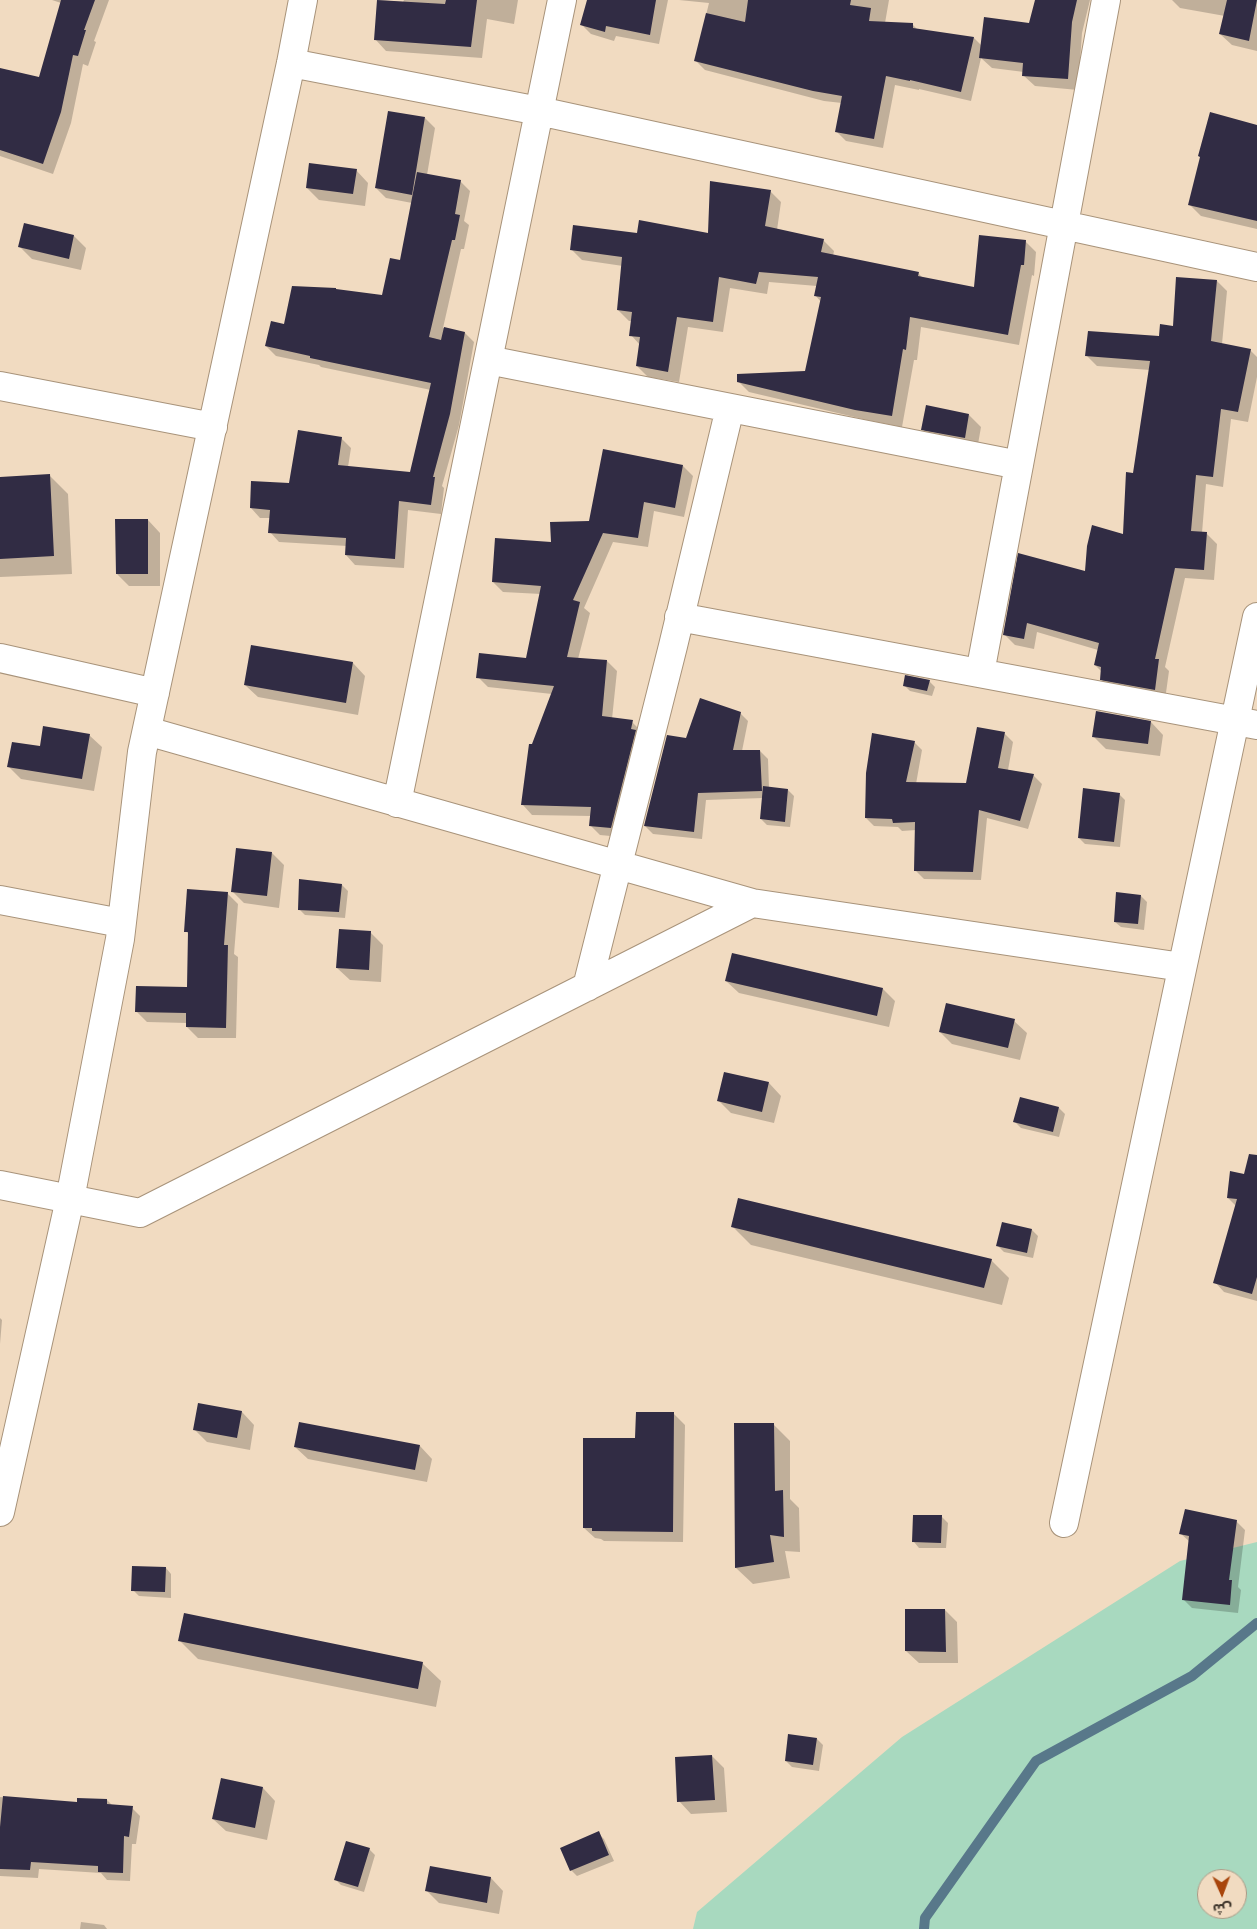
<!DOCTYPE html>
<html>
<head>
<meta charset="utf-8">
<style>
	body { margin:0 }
	#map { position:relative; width:1257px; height:1929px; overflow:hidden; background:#f1dbc1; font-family:"Fira Sans Condensed","Noto Sans Arabic",sans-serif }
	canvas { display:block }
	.north { position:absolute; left:1197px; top:1869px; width:50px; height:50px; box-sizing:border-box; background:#f1dbc1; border:1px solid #aa9985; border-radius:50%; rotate:178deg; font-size:14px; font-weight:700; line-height:20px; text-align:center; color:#3f362c }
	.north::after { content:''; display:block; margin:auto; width:18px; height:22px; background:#a8450c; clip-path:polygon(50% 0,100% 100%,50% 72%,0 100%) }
</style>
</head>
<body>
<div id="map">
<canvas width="1257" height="1929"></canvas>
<div class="north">ش</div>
</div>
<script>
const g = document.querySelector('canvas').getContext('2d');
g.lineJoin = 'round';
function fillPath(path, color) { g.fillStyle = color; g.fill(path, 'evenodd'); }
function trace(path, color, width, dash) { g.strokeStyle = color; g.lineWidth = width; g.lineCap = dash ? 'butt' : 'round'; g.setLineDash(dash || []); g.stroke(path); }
fillPath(new Path2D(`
	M1257,1542V1929H693L697,1912L902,1737L1180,1561ZM1207,1879H1237V1909H1207Z`), '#a8d9bf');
fillPath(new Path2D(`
	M52,0H109L94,41L96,42L88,66L83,64L71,123L53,174L0,156V69L39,79L61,3Z
	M378,0L403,2L404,0H518L514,24L487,19L482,58L386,51L375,39Z
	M588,0H668L659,44L616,36L614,41L591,34L581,24Z
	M679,0H889L885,23L912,24L918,30L974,38L982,46L1030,24L1036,0H1090L1082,33L1078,90L1035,86L1024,76V72L992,68L981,58L971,101L919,89V90L895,85L883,148L846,141L836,131L842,103L824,101L705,70L695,60L709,3Z
	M1172,0H1257V51L1232,45L1220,34L1225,16L1180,8Z
	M425,118L435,128L427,175L460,181L470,191L464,221L469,225L464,249H461L443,328L465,333L474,342L459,425L442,486L444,488L441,514L408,510L404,568L355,565L346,555L347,546L279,542L270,532L271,518H260L251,508L290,485L341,438L351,448L348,467L411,474L431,390L321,367L319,365L276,356L266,346L285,325L337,290L383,297L401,261L412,203L386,198L376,188Z
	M1257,126V229L1201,216L1190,205Z
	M356,170L368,183L365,206L319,200L307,188Z
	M770,191L781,202L777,230L823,240L834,251L833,256L918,273L924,279L975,288L1025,241L1036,252L1034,276L1032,275L1019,345L921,327L917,360H914L902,427L867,420L749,392L738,381L806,372L821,302L815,295L817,286L769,282L767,294L730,288L723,332L688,327L679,382L648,377L637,366L640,345L631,335L632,321H629L618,310L623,266L582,260L571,249L638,235L709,234Z
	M74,236L86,248L81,270L32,259L20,247Z
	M1217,281L1227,291L1222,344L1250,350L1257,357V377L1248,422L1231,419L1223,487L1206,484L1202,533L1207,534L1217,544L1214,580L1185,578L1165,667L1169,671L1165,700L1111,690L1101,679L1102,672L1095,665L1098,650L1037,632L1034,649L1015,645L1004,634L1086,573L1124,535L1150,370L1097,366L1087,356L1160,337L1174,327Z
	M969,415L981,427L977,450L935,442L923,429Z
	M683,466L693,476L684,517L654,511L648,547L613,542L584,608L590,613L578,659L607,661L617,671L612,719L632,722L642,732L621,837L600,835L590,825L591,816L532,815L523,805L533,745L552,694L488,687L478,677L527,659L541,594L503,592L493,582L552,543Z
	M50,476L68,494L72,574L0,577V478Z
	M148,520L160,533V586H129L117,574Z
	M353,663L365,676L358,715L258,697L245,685Z
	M929,681L935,687L932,696L910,691L904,685Z
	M740,713L748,721L742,751H760L768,759L769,788L788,790L794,796L790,827L767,825L761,819L763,798L706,800L702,839L653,834L645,826Z
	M1151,722L1163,735L1160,756L1106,749L1094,737Z
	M1004,733L1013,742L1008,770L1033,775L1042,784L1028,829L987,818L981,880L924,879L916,871V830L902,831L898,827L874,826L866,818L914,742L922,750L916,784H967Z
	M89,735L102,747L94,791L21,779L8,766L41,747Z
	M1119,794L1125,800L1120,847L1085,844L1079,838Z
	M272,853L284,865L279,908L244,903L232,891Z
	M342,885L348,891L345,918L305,915L299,909Z
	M227,893L238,904L234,954L238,957L236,1038H198L187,1027V1023L147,1022L136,1011L188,989L189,935L186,931Z
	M1141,896L1147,902L1144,930L1121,927L1115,922Z
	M370,932L383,945L381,982L350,980L337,968Z
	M732,954L883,989L895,1001L889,1027L739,993L726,981Z
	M1014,1021L1027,1033L1020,1060L952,1044L940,1032Z
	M725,1073L769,1083L781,1096L774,1123L731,1113L718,1100Z
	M1021,1098L1059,1108L1065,1114L1059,1137L1021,1128L1015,1122Z
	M1232,1173L1257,1175V1301L1224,1292L1215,1282L1236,1206L1228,1198Z
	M732,1226L991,1260L1009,1278L1002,1305L751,1245Z
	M1032,1230L1038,1236L1033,1258L1004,1252L998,1246Z
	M0,1318L2,1320L0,1344Z
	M199,1405L242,1412L254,1425L250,1450L207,1442L194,1429Z
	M674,1414L685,1425L683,1542L604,1541L601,1539L595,1538L584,1528L636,1440Z
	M773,1424L790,1441V1499L799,1508L800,1552L785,1551L790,1578L753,1584L736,1568L735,1425Z
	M420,1446L432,1459L427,1482L308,1459L295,1447Z
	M942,1517L948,1523L946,1548H919L914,1542Z
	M1236,1521L1245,1530L1238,1587L1241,1590L1238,1613L1192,1608L1183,1599L1190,1542L1180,1533Z
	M166,1568L171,1574V1598L139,1596L133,1590Z
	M945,1610L957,1622L958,1663H919L906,1651Z
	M180,1641L422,1663L441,1681L436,1707L198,1659Z
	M817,1739L823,1745L819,1771L792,1767L786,1761Z
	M712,1756L724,1768L727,1812L691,1814L679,1801Z
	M222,1780L263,1788L275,1801L267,1840L226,1831L213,1819Z
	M0,1797L78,1804L107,1800L112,1805L132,1808L140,1816L136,1844H132L130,1881L107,1880L101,1873L39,1869L38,1878L0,1876Z
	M598,1833L604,1839L614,1861L577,1876L571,1870Z
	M369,1849L375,1855L364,1892L341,1885L336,1880Z
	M431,1867L491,1878L503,1891L499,1914L439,1903L427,1891Z
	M81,1922L104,1925L107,1929H80Z`), '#0003');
trace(new Path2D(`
	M924,1929L925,1918L1036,1761L1192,1676L1257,1623`), '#58788a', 10);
fillPath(new Path2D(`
	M61,0H95L84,30H86L78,56L73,55L61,112L43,164L0,150V68L39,77Z
	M377,0L445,4L446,0H477L471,47L374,40Z
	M587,0H656L650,35L606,26L605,32L580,25Z
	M748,0H851L850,5L871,8L869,21L913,23V28L974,37L961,92L910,80V81L886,76L874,139L835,132L842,96L813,91L694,61L706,13L745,22Z
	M1035,0H1077L1072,22L1068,79L1022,76L1023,63L979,58L984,17L1029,23Z
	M1227,0H1257L1249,41L1219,34Z
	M388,111L425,117L412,195L375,188Z
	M1210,112L1257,125V221L1188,205L1200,157L1198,156Z
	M309,163L357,169L353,194L306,188Z
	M417,172L461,180L455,214L460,215L455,240H452L429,337L441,340L444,327L465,332L450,414L433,477H435L431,505L399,501L395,559L345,555L346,538L268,533L270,510L250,508L251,481L289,483L298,430L342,437L338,465L410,472L431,383L310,358V356L265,346L271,321L284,324L292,286L336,288V289L382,295L390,258L400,260Z
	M710,181L771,190L765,226L824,239L821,252L919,272L918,276L974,287L979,235L1026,240L1024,265H1021L1008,335L910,317L906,350L903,349L892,416L855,410L737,382V374L805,371L821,297L814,296L818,277L759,272L756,284L719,277L713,322L677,317L668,372L636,366L640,337L629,336L632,312L617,310L622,257L570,250L573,225L637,233L639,220L708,233Z
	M24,223L74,235L69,259L18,247Z
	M1176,277L1217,280L1211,341L1251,349L1238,412L1221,409L1213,477L1196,475L1191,531L1207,532L1204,570L1175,568L1155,659H1159L1155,690L1100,680L1101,667L1094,665L1099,643L1027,623L1024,639L1003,635L1018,553L1085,571L1087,546L1092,525L1123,534L1126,472L1133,473L1150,361L1085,356L1088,331L1159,336L1160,324L1173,326Z
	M926,405L969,414L965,438L921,430Z
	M603,449L683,465L675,508L644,502L638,538L603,533L573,600L580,602L567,657L607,660L602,716L633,720L631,729L636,730L611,828L589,826L591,807L521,805L529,744H532L554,686L476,678L479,653L526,658L541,586L492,582L495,538L551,542L550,522L589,521Z
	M50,474L54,556L0,559V477Z
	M115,519H148V574H116Z
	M251,645L353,662L346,703L244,685Z
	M905,675L930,680L927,691L903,686Z
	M700,698L741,712L733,750H760L762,791L698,793L694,832L644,826L667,735L686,738Z
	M1096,711L1151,721L1148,744L1092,737Z
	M43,726L90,734L82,779L7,767L12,742L40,746Z
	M977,727L1005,732L998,768L1034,774L1020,821L979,810L973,872L914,871L915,822L893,823L892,819L865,818L866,773L872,733L915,741L906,782L966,783Z
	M763,786L788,789L785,822L760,819Z
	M1083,788L1120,793L1114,842L1078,838Z
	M236,848L272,852L267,896L231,892Z
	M299,879L342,884L339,912L298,910Z
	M187,889L228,892L224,945H228L226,1028L186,1027V1013L135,1012L136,986L187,987L188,932H184Z
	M1116,892L1141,895L1138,924L1114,922Z
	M339,929L371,931L369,970L336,968Z
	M732,953L883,988L877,1016L725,981Z
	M946,1003L1015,1019L1008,1048L939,1032Z
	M724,1072L769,1082L762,1112L717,1101Z
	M1020,1097L1059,1107L1053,1132L1013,1122Z
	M1249,1154L1257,1155V1277L1252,1294L1213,1283L1237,1199L1227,1198L1230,1171L1244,1174Z
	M738,1198L992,1259L984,1288L731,1227Z
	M1002,1222L1032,1229L1027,1253L996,1246Z
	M198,1403L242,1411L237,1438L193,1430Z
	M636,1412H674L673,1532L592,1531V1528H583V1438H635Z
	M299,1422L420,1445L415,1470L294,1447Z
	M734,1423H774L775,1491L783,1490L784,1537L770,1535L774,1562L735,1568Z
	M1185,1509L1237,1520L1229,1580H1232L1230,1605L1182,1600L1189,1536L1179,1534Z
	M913,1515H942L941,1543L912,1542Z
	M132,1566L166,1567L165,1592L131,1591Z
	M905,1609H945L946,1652L905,1651Z
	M184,1613L423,1662L418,1689L178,1641Z
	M788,1734L817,1738L813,1765L785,1761Z
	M712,1755L715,1800L677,1802L675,1757Z
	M221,1778L263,1787L255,1828L212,1819Z
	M3,1796L77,1802V1798L107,1799V1804L133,1806L129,1837L124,1836L123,1873L98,1872V1866L31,1862L30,1870L0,1869V1827Z
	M599,1831L609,1855L570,1871L560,1848Z
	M346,1841L370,1848L358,1887L334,1880Z
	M430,1866L491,1877L487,1903L425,1891Z`), '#312c44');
const street = new Path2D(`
	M291,63L539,111L1257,267
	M488,360L1019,465
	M0,386L213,427
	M679,617L1257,725
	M0,658L155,693
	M980,673L1106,0
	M147,731L752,903
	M397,803L562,0
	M0,900L121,923
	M587,987L673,646L730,408
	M0,1185L140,1213L752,903L1182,967
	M0,1512L70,1199L120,939L142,752L291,63L303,0
	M1064,1523L1257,617`);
trace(street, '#a8937a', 30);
trace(street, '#fff', 28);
</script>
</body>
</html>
